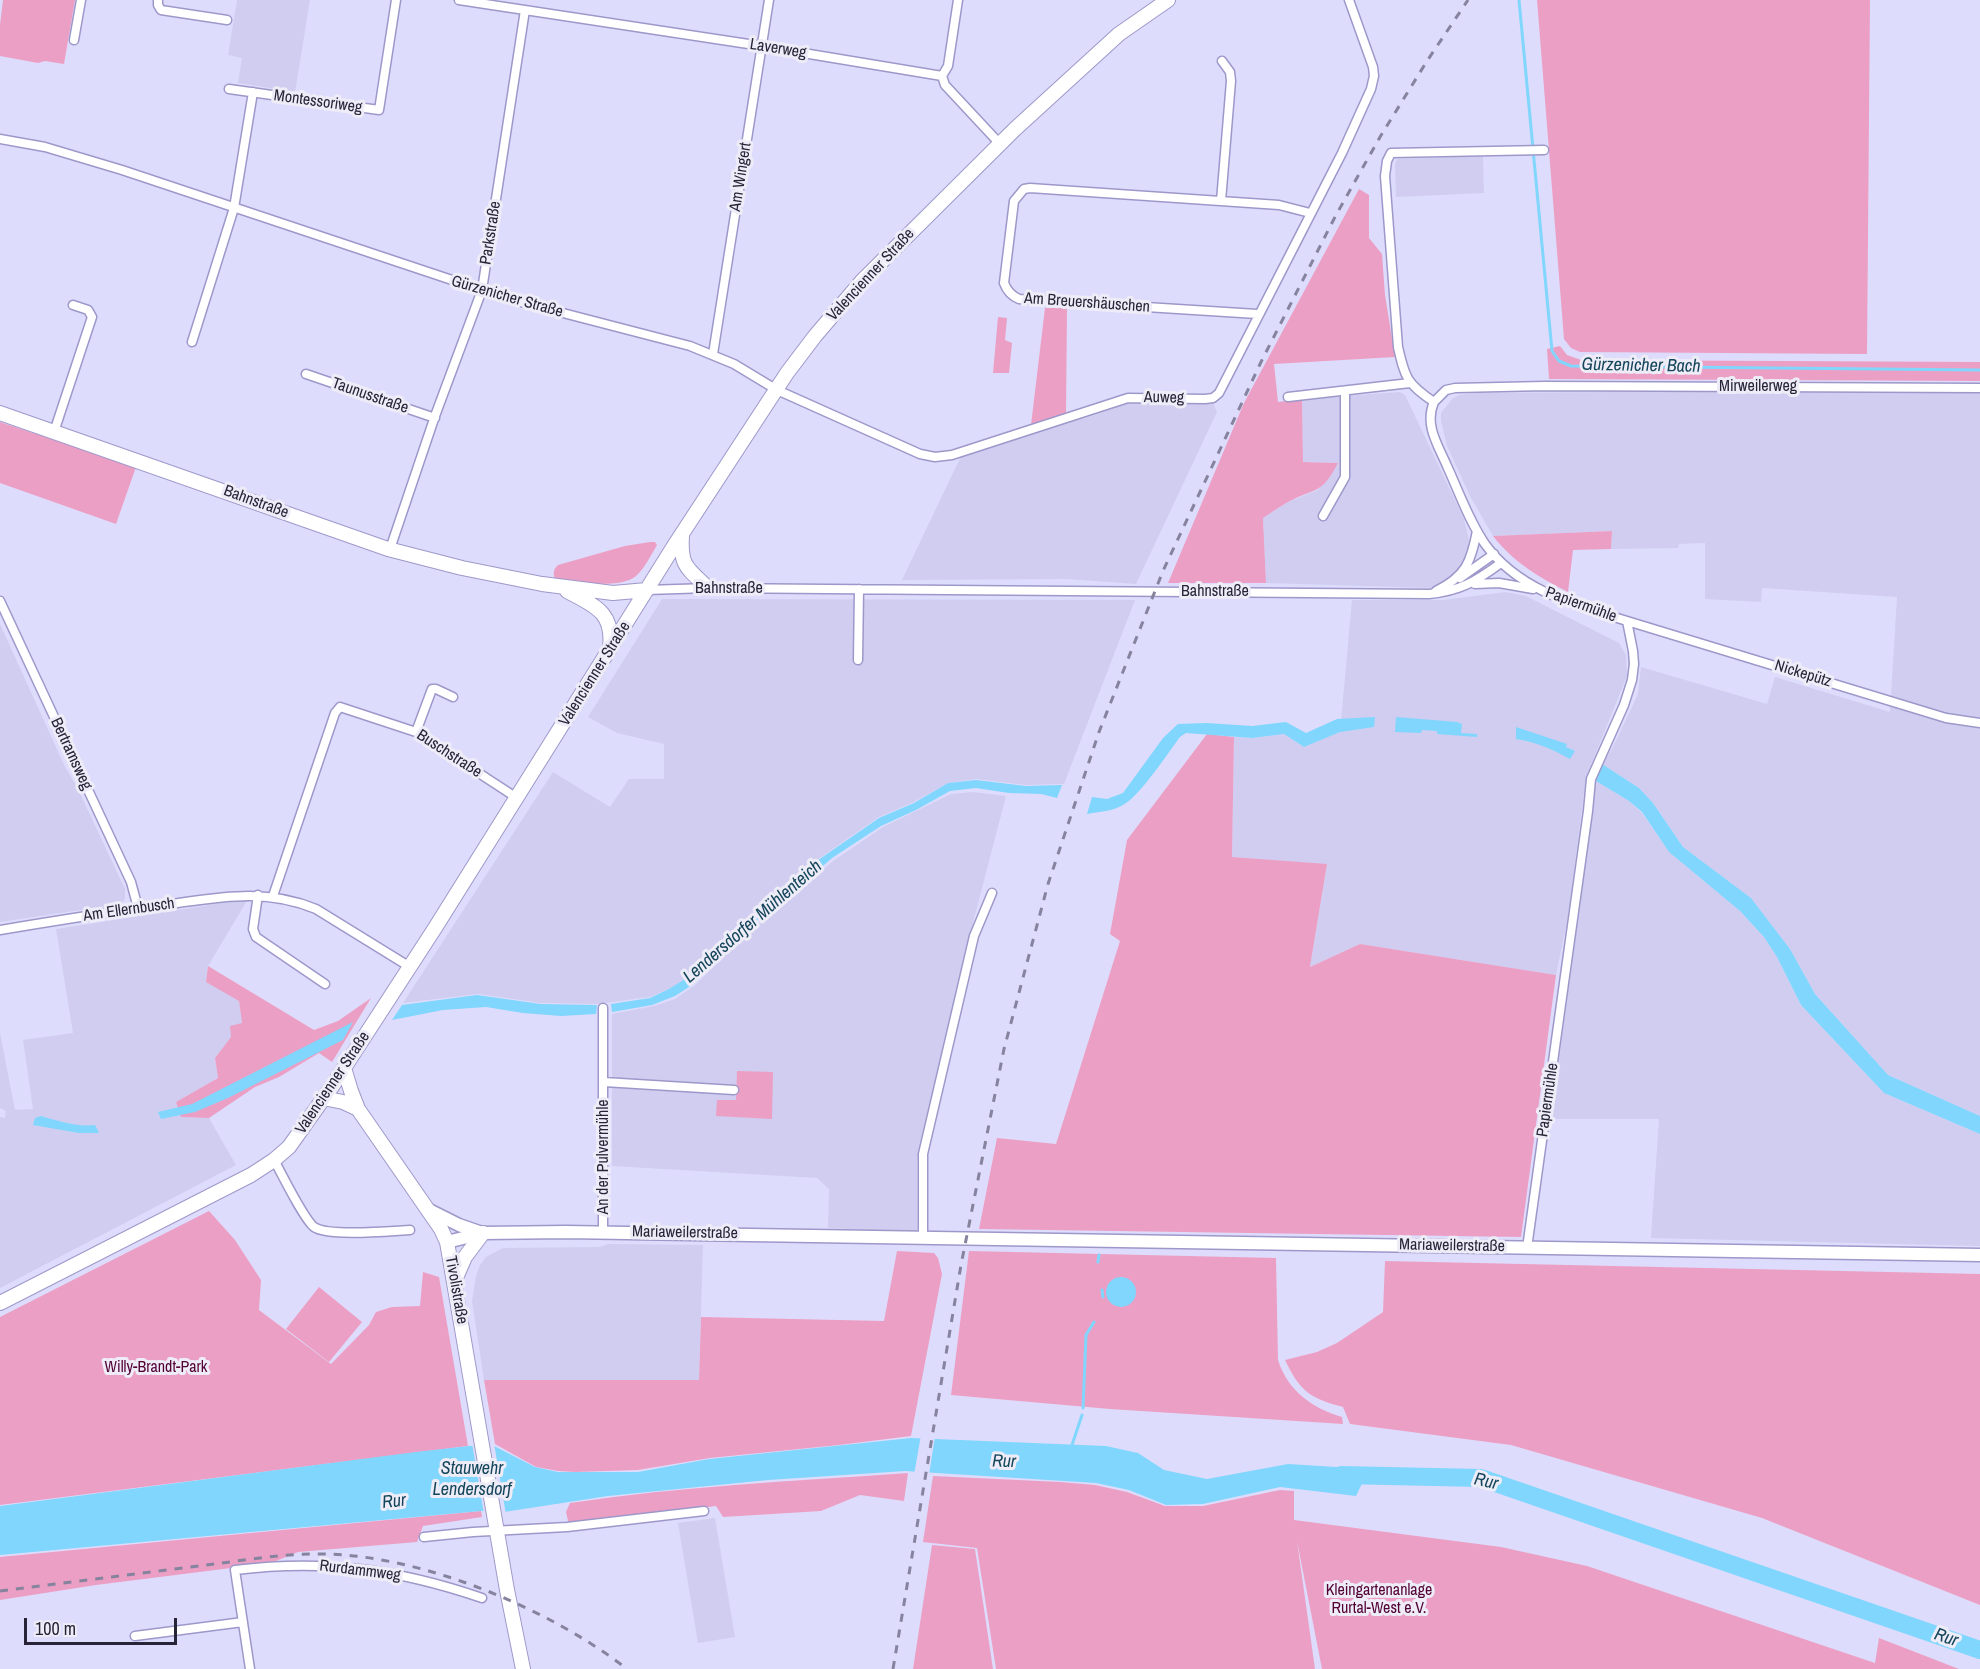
<!DOCTYPE html>
<html>
<head>
<meta charset="utf-8">
<style>
	body { margin:0 }
	#map { position:relative; width:1980px; height:1669px; overflow:hidden; background:#dedcfc; font-family:"Archivo Narrow",sans-serif }
	canvas { display:block }
	.scale { position:absolute; left:24px; top:1618px; width:153px; height:27px; box-sizing:border-box; border:3px solid #272438; border-top:0; padding-left:8px; font-size:18px; line-height:21px; white-space:nowrap; color:#272438; -webkit-text-stroke:4px #edecf7; paint-order:stroke }
</style>
</head>
<body>
<div id="map">
<canvas width="1980" height="1669"></canvas>
<div class="scale">100 m</div>
</div>
<script>
const g = document.querySelector('canvas').getContext('2d');
g.lineJoin = 'round';
function fillPath(path, color) { g.fillStyle = color; g.fill(path, 'evenodd'); }
function trace(path, color, width, dash) { g.strokeStyle = color; g.lineWidth = width; g.lineCap = dash ? 'butt' : 'round'; g.setLineDash(dash || []); g.stroke(path); }
function drawText(font, color, halo, rows, align = 'center') {
  g.font = font + ' "Archivo Narrow",sans-serif'; g.lineWidth = 6; g.setLineDash([]); g.textBaseline = 'middle'; g.strokeStyle = halo; g.fillStyle = color; for (const [text, x, y, turn = 0] of rows) {
    g.save(); g.translate(x, y); g.rotate((+turn || 0) * Math.PI / 180); g.textAlign = isNaN(turn) ? turn : align; if (halo) g.strokeText(text, 0, 0); g.fillText(text, 0, 0); g.restore();
  }
}
fillPath(new Path2D(`
	M237,0H310L295,92L238,83L242,58L228,55Z
	M1483,156L1484,193L1396,197L1395,164L1397,159Z
	M1756,391L1980,393V1116L1888,1075L1815,994L1790,949L1751,898L1683,847L1653,803L1639,788L1602,764L1613,747L1638,694L1641,667L1767,704L1775,677L1890,712L1897,597L1762,588L1761,602L1705,599V543L1679,544L1678,548L1611,549L1612,531L1493,536L1470,496L1447,446L1441,421V413L1452,399L1459,395L1475,393Z
	M1400,392L1405,395L1464,519L1469,540L1468,549L1464,560L1455,574L1446,581L1430,588L1266,583L1263,518L1288,502L1318,490L1338,463L1303,462L1302,399Z
	M1138,401L1213,402L1217,412L1136,584L1067,579L902,580L962,454L1098,414L1125,403Z
	M1506,592L1526,596L1619,643L1626,655L1627,676L1586,777L1568,917L1556,975L1360,944L1310,967L1327,865L1232,857L1234,737L1252,738L1284,734L1304,747L1340,732L1352,600H1443Z
	M662,599L1135,600L1064,784L1026,785L976,779L948,783L914,802L879,817L811,864L778,894L748,918L721,948L688,977L669,989L650,997L597,1004L541,1003L478,994L403,1003L553,772L610,807L629,779H664V744L617,733L588,717Z
	M0,624L65,767L77,787L125,889V899L121,904L0,922Z
	M1596,781L1629,801L1642,813L1669,852L1740,911L1764,937L1777,957L1801,1005L1884,1093L1980,1134V1246L1651,1238L1659,1119H1551Z
	M973,792L1006,796L974,919L919,1148L917,1161V1232L828,1228L829,1189L817,1178L612,1166V1014L654,1006L675,999L694,986L748,933L784,904L833,861L883,827L951,794Z
	M248,899L208,966L206,981L239,1001L242,1023L215,1058L218,1078L176,1102L182,1117L209,1118L236,1165L0,1288V1117L5,1118L6,1111L0,1108V1033L15,1110L33,1109L23,1040L73,1033L56,929Z
	M608,1244L703,1245L699,1380H484L472,1301L476,1276L480,1265L486,1257L503,1248L600,1247Z
	M715,1518L735,1637L698,1643L678,1523Z`), '#d0cdf0');
fillPath(new Path2D(`
	M3,0H75L64,64L45,61L38,63L0,56V25Z
	M1537,0H1870L1867,354L1580,352L1571,348L1564,339Z
	M1359,189L1369,195V238L1382,254L1385,295L1395,357L1274,364L1278,402L1302,399L1303,462L1338,463C1321,495 1317,487 1288,502C1279,507 1271,513 1263,518L1266,583H1168L1244,403Z
	M1045,308H1067L1066,414L1031,425Z
	M998,317L1007,318L1005,340L1012,343L1009,373H993Z
	M1560,346L1567,355L1581,360L1980,362V381L1549,379L1547,349Z
	M0,422L136,467L116,524L0,483Z
	M1612,531L1611,549L1573,550L1568,592C1540,578 1513,562 1493,536Z
	M650,542H655L657,545C651,555 645,568 636,576C622,589 576,582 557,581C552,576 553,569 558,565L625,546Z
	M1207,734L1234,737L1232,857L1327,864L1310,967L1360,944L1556,975L1521,1237L979,1229L997,1138L1056,1144L1120,941L1110,934L1127,840Z
	M208,966L314,1030L338,1021L371,998L332,1062L319,1053L279,1077L255,1087L209,1118L181,1117L176,1102L218,1078L215,1058L231,1037L230,1026L242,1023L239,1001L206,982Z
	M737,1071L773,1072L772,1119L716,1116L717,1100H736Z
	M209,1211L235,1240L261,1280L259,1310L331,1364L369,1325L376,1312L392,1307L420,1306L423,1272L439,1277L468,1446L0,1505V1317Z
	M897,1251L934,1253L938,1258L942,1274L911,1436L839,1445L710,1458L638,1470L575,1472L558,1471L536,1467L495,1444L484,1380H699L701,1317L884,1321Z
	M969,1251L1276,1258L1278,1360C1288,1391 1312,1408 1342,1417L1343,1424L1110,1409L951,1395Z
	M1385,1261L1980,1274V1605L1762,1518L1511,1445L1350,1424L1343,1407C1309,1398 1300,1391 1285,1360L1317,1352L1337,1343L1383,1312Z
	M319,1287L362,1322L329,1362L286,1329Z
	M908,1473L904,1501L860,1495L821,1511L723,1517L716,1506L569,1525L566,1512L570,1503C682,1486 795,1481 908,1473Z
	M933,1476L1060,1482L1095,1485L1127,1492L1165,1506H1203L1280,1490L1294,1491V1520L1501,1547L1587,1566L1875,1663L1879,1638L1959,1669H1322L1297,1541L1315,1669H996L977,1548L923,1542Z
	M481,1511L482,1517L423,1526L417,1542L298,1552L271,1563L96,1585L0,1600V1557Z
	M932,1545L975,1549L993,1669H913Z`), '#ec9fc4');
fillPath(new Path2D(`
	M1375,717L1374,727L1340,732L1304,747L1284,734L1252,738L1186,733L1180,737C1168,753 1139,797 1123,805C1113,811 1099,812 1087,814L1092,797L1107,799L1123,793L1163,738L1178,724L1207,723L1252,726L1286,722L1306,733L1337,719Z
	M1396,717L1457,722L1462,724L1461,733L1477,734V737L1437,734V731L1422,730L1421,733L1395,732Z
	M1516,727L1567,744L1566,747L1575,751L1570,759C1552,749 1536,742 1516,739Z
	M1602,764L1639,788L1653,803L1683,847L1751,898L1790,949L1815,994L1888,1075L1980,1116V1134L1884,1093L1801,1005L1777,957L1764,937L1740,911L1669,852L1642,812L1629,801L1596,781Z
	M976,780L1026,786L1062,785L1057,798L1041,794L1009,793L976,788L950,791L916,810L881,826L832,858L782,902L754,922L730,949L692,985L675,996L652,1005L612,1012L611,1004L650,998L669,989L688,977L721,948L749,917L779,895L811,865L879,818L914,803L948,783Z
	M477,995L541,1004L597,1005L596,1014L561,1016L523,1013L486,1007L443,1010L392,1020L402,1005Z
	M353,1022L343,1040L228,1098L195,1112L161,1119L158,1112L192,1104Z
	M41,1116C58,1121 76,1127 95,1125L99,1133H79L33,1125L35,1118Z
	M1106 1292a15 15 0 1 1 30 0a15 15 0 1 1-30 0Z
	M911,1438L1106,1446L1138,1453L1164,1470L1207,1479L1288,1464L1369,1469L1356,1496L1280,1487L1203,1504L1166,1505L1129,1490L1096,1483L905,1471L768,1480L608,1496L504,1512L481,1511L0,1555V1506L416,1452L469,1446H494L535,1467L558,1472H638L709,1459Z`), '#80d6fd');
fillPath(new Path2D(`
	M921,1435L935,1436L929,1475H914Z
	M472,1443H494L506,1515L484,1514Z`), '#dedcfc');
trace(new Path2D(`
	M1519,0L1552,351L1559,361L1571,366L1980,370
	M1098,1262L1099,1255
	M1102,1290L1103,1297
	M1083,1408L1086,1335L1094,1322
	M1071,1448L1082,1415`), '#80d6fd', 3);
trace(new Path2D(`
	M1341,1475L1481,1478L1980,1650`), '#80d6fd', 18);
const minor = new Path2D(`
	M158,0V5L161,10L227,20
	M459,0L755,45L942,76L945,85L1000,144
	M74,40L81,0
	M942,76L948,66L958,0
	M229,89L379,110L396,0
	M0,139L45,147L122,170L509,299L690,346L734,364L777,390L920,454L935,457L952,455L1128,398L1205,399L1213,398L1219,393L1342,153L1371,89L1374,76L1373,67L1349,0
	M1221,201L1231,81L1230,72L1222,61
	M1257,314L1019,299C1012,296 1007,291 1004,283L1014,201L1024,189L1030,188L1279,205L1310,213
	M192,342L234,208L253,92
	M713,354L769,0
	M306,374L435,418
	M1288,397L1410,383
	M1434,402L1446,390L1455,388L1545,386L1980,388
	M54,432L92,317L88,310L73,305
	M1323,516L1345,477V391
	M390,549L435,416L482,290L525,10
	M1460,578L1494,554
	M1475,584L1499,583L1533,589
	M647,590L708,588L1429,594C1461,591 1476,581 1501,563
	M1436,591C1466,576 1471,562 1477,531
	M0,601L131,882L138,908
	M1627,621L1946,718L1980,723
	M858,660L859,589
	M416,732L432,689H436L453,697
	M258,895L253,929L256,937L325,984
	M273,896L335,713L340,707L416,732L517,798
	M0,930C54,921 108,912 163,905C217,898 263,887 316,909L410,967
	M604,1082L734,1090
	M274,1160C282,1174 303,1218 314,1227C328,1237 390,1231 410,1230
	M603,1232V1008
	M923,1238V1154L974,936L992,893
	M1527,1248L1588,811L1591,779L1624,705L1632,680L1634,664L1633,651L1627,621C1575,605 1518,590 1485,544C1469,521 1459,492 1447,466C1438,445 1424,425 1434,402C1407,384 1405,378 1398,347L1385,176L1387,161L1391,153L1544,150
	M424,1537L473,1532L567,1527L704,1511
	M135,1636L243,1622
	M250,1669L235,1570C324,1559 397,1569 482,1598`);
const secondary = new Path2D(`
	M427,1209L459,1225L482,1233
	M447,1242L483,1233L566,1232L1980,1255`);
const primary = new Path2D(`
	M0,413L388,549L462,568L542,584L613,593L647,590
	M682,536C680,566 687,568 708,588
	M567,591C595,606 614,612 610,648
	M344,1068L351,1091L358,1109
	M323,1098L343,1102L358,1109L441,1229L447,1242L507,1590L523,1669
	M455,1280L465,1257L483,1233
	M0,1303L251,1175L274,1160L289,1147L333,1085L435,928L674,546L787,373L815,336L862,281L1015,129L1119,34L1168,0`);
trace(minor, '#9d98ca', 11);
trace(secondary, '#9d98ca', 15);
trace(primary, '#9d98ca', 16);
trace(minor, '#fff', 8);
trace(secondary, '#fff', 12);
trace(primary, '#fff', 14);
trace(new Path2D(`
	M0,1591C66,1583 132,1574 199,1566C240,1561 283,1553 325,1554C424,1556 550,1609 627,1669
	M893,1669L961,1265L1004,1049L1048,884L1099,732L1163,571L1261,362L1336,215L1380,137L1427,61L1468,0`), '#86839e', 3, [8, 8]);
drawText('16px', '#272438', '#edecf7', [
	["Laverweg",778,49,9],
	["Montessoriweg",318,102,8],
	["Am Wingert",741,177,-81],
	["Parkstraße",491,233,-81],
	["Valencienner Straße",871,275,-47],
	["Gürzenicher Straße",507,297,16],
	["Am Breuershäuschen",1087,303,4],
	["Mirweilerweg",1758,387],
	["Taunusstraße",370,396,19],
	["Auweg",1164,398,1],
	["Bahnstraße",256,502,20],
	["Bahnstraße",729,589],
	["Bahnstraße",1215,592],
	["Papiermühle",1581,605,20],
	["Valencienner Straße",595,674,-58],
	["Nickepütz",1803,674,17],
	["Bertramsweg",71,754,65],
	["Buschstraße",449,754,33],
	["Am Ellernbusch",129,910,-8],
	["Valencienner Straße",333,1083,-56],
	["Papiermühle",1548,1100,-82],
	["An der Pulvermühle",604,1157,-90],
	["Mariaweilerstraße",685,1233,1],
	["Mariaweilerstraße",1452,1246,1],
	["Tivolistraße",456,1290,80],
	["Rurdammweg",360,1571,7]
]);
drawText('16px', '#520034', '#edecf7', [
	["Willy-Brandt-Park",156,1368],
	["Kleingartenanlage",1379,1591],
	["Rurtal-West e.V.",1379,1609]
]);
drawText('italic 18px', '#14455a', '#edecf7', [
	["Gürzenicher Bach",1641,366,1],
	["Lendersdorfer Mühlenteich",753,922,-41],
	["Rur",1004,1462,2],
	["Stauwehr",472,1469],
	["Lendersdorf",472,1490],
	["Rur",1486,1482,13],
	["Rur",394,1502,-6],
	["Rur",1946,1638,19]
]);
</script>
</body>
</html>
